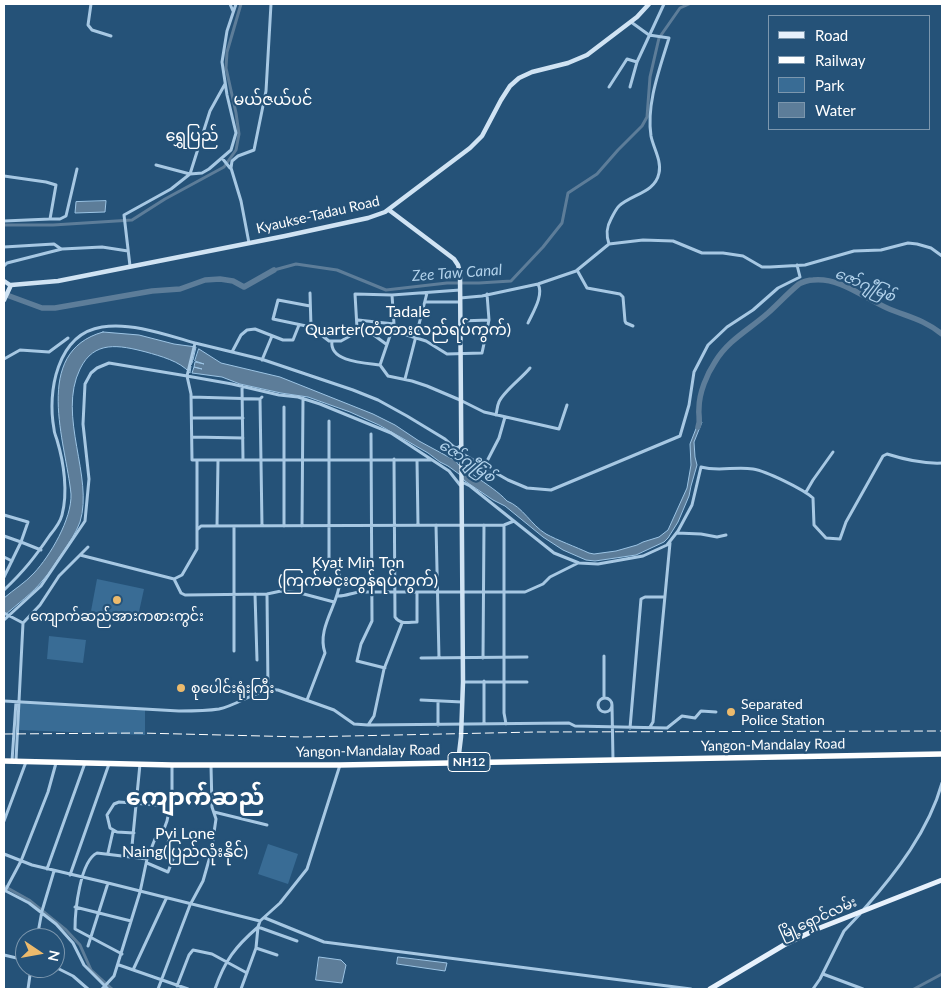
<!DOCTYPE html>
<html>
<head>
<meta charset="utf-8">
<style>
	body { margin:0 }
	#map { position:relative; width:946px; height:993px; overflow:hidden; background:#255278; font-family:Lato,sans-serif }
	canvas { display:block }
	.frame { position:absolute; inset:0; border:5px solid #fff; pointer-events:none }
	.legend { position:absolute; left:768px; top:15px; width:162px; height:115px; box-sizing:border-box; background:#255278; border:1px solid #7c97ae; margin:0; padding:6px 9px; list-style:none; font-size:15px; color:#fff }
	.legend li { display:flex; align-items:center; gap:10px; height:25px }
	.legend b { width:25px; border:1px solid #7c97ae }
	.north { position:absolute; left:15px; top:928px; width:50px; height:50px; box-sizing:border-box; background:#255278; border:1px solid #7c97ae; border-radius:50%; rotate:102deg; font-size:14px; font-weight:700; line-height:20px; text-align:center; color:#fff }
	.north::after { content:''; display:block; margin:auto; width:18px; height:22px; background:#ecba6c; clip-path:polygon(50% 0,100% 100%,50% 72%,0 100%) }
</style>
</head>
<body>
<div id="map">
<canvas width="946" height="993"></canvas>
<div class="frame"></div>
<ul class="legend">
<li><b style="height:6px;background:#e7f1fc"></b>Road</li>
<li><b style="height:6px;background:#fff"></b>Railway</li>
<li><b style="height:14px;background:#396c95"></b>Park</li>
<li><b style="height:14px;background:#5d7d99"></b>Water</li>
</ul>
<div class="north">N</div>
</div>
<script>
const g = document.querySelector('canvas').getContext('2d');
g.lineJoin = 'round';
function fillPath(path, color) { g.fillStyle = color; g.fill(path, 'evenodd'); }
function trace(path, color, width, dash) { g.strokeStyle = color; g.lineWidth = width; g.lineCap = dash ? 'butt' : 'round'; g.setLineDash(dash || []); g.stroke(path); }
function drawText(font, color, halo, rows, align = 'center') {
  g.font = font + ' Lato,"Noto Sans Myanmar",sans-serif'; g.lineWidth = 4.5; g.setLineDash([]); g.textBaseline = 'middle'; g.strokeStyle = halo; g.fillStyle = color; for (const [text, x, y, turn = 0] of rows) {
    g.save(); g.translate(x, y); g.rotate((+turn || 0) * Math.PI / 180); g.textAlign = isNaN(turn) ? turn : align; if (halo) g.strokeText(text, 0, 0); g.fillText(text, 0, 0); g.restore();
  }
}
fillPath(new Path2D(`
	M97,579L144,589L137,621L91,611Z
	M49,636L86,640L83,663L47,659Z
	M19,702L145,709V735L19,730Z
	M268,844L298,854L288,884L258,874Z`), '#396c95');
const water = new Path2D(`
	M106,201L105,212L75,213L76,202Z
	M103,332L139,335L174,344L196,347L193,360H191L193,361L191,365L189,366H191L190,373C180,361 160,356 146,352C119,345 94,340 80,369C57,416 94,477 80,522C76,533 69,543 63,552C56,561 51,572 43,580C32,594 17,604 4,616V598C13,590 25,583 34,573C50,556 72,519 71,494C66,443 31,352 103,332Z
	M199,349L221,363L280,377L373,414L395,425L419,441L456,461C460,469 469,471 475,476C486,484 499,492 507,501C523,507 531,525 546,534C557,540 576,547 589,553L594,554L616,551L637,545L643,542L659,537L668,530L687,488L691,465L690,444L699,421L702,422L694,442L695,457L697,465L691,486L689,496L678,522L668,538L664,542L636,555L595,561L586,560L563,550L543,537L505,506L493,500L465,481L459,474L448,466L440,462L428,453L409,442L379,425L350,412L308,397L281,393L240,384L222,377L192,373L194,367L202,369L194,367L195,362L204,364L195,361Z
	M319,957L341,960L346,965L342,983L316,980Z
	M398,957L447,963L445,971L397,964Z`);
fillPath(water, '#5d7d99');
trace(water, '#9cc4e4', 1);
trace(new Path2D(`
	M4,225H53L132,220L165,199L224,167L236,150L239,134L236,113L226,68L227,52L241,4
	M274,270L296,264L337,270L386,290L447,283H479L511,281L543,247L562,223L568,193L597,174L618,150L642,126L647,117L650,77L659,38L680,8L689,4
	M4,886L29,900L66,930L80,945L91,970L112,989
	M914,989L942,974`), '#5d7d99', 3);
trace(new Path2D(`
	M4,294L42,308H55L152,291L180,289L205,280L220,279L233,281L244,287L274,270
	M698,427C701,420 698,416 699,408C699,393 707,374 715,362C728,340 750,329 768,313C778,304 788,293 799,284C802,282 809,280 813,280C840,277 864,298 887,308C908,317 923,319 942,334`), '#5d7d99', 5.5);
trace(new Path2D(`
	M91,4L88,25L92,30L111,36
	M230,4L233,11
	M609,87L627,59L637,62
	M630,87L637,62L664,4
	M222,158L230,168
	M156,165L190,174L202,173L209,169L231,150L236,133L227,95L222,62L227,31L236,4
	M4,176L46,182L56,185L50,219L4,221
	M50,219H60L66,216L77,169
	M249,243L241,201L231,168L232,161L238,156L254,150L266,91L271,4
	M609,244C606,235 606,228 611,219C613,215 616,209 619,206C632,194 655,193 659,173C662,161 653,147 651,136C646,104 660,68 669,38L649,35L631,22
	M4,247L54,244L61,249
	M4,266L7,263L62,249L102,247L128,251
	M130,266L124,215L171,189L190,174L210,111L225,84
	M577,270L587,288L620,294L623,297L625,321L626,323L633,326
	M310,293L311,327
	M392,295L394,324L380,365L388,376L412,381L427,386L460,400L484,412L559,429L567,405
	M460,298L482,296L538,284L576,271L609,244L643,240L673,241L702,253H723L743,256L762,267H770L805,265L854,251L881,250L908,243L917,244L931,248L942,256
	M425,302H460
	M310,306L278,300L273,319L311,327L329,341H341L350,336L357,328L355,294L392,295L460,290
	M358,320L394,324
	M460,321L489,320
	M528,323C533,312 544,295 538,284
	M357,328L375,336L386,344
	M392,332H397L426,341L447,354L482,353L489,320L487,294
	M332,341C329,362 365,363 380,365
	M195,343L261,359L353,390L378,400L407,416L445,439L454,447L457,448L460,446
	M232,352L241,335L247,330L255,329L283,340H293L299,325
	M4,359L20,350L49,352L68,338
	M262,360L272,336
	M405,379L427,293
	M242,386L243,460
	M191,397L260,399
	M262,397L260,399L262,526
	M284,407V526
	M496,415C497,411 497,406 499,402C503,392 522,378 530,368
	M192,418H243
	M371,434L372,621L361,644L357,661L385,668
	M192,437L243,438
	M461,453L508,480L527,488L551,490L680,436L689,405L694,372L708,345L727,327L753,310L778,288L800,277L797,265
	M394,459L395,617C400,625 409,622 417,622V592
	M417,460L418,525
	M484,467L499,438L505,417
	M806,492L813,480L833,452
	M4,515L28,522L21,542L41,550
	M436,525L439,658
	M504,525V713L506,724
	M217,526L218,460
	M302,526L303,398
	M198,529L201,526L504,525L514,521
	M677,533L701,534L717,537L726,535
	M4,536L21,542L4,577
	M80,555L174,579L182,575L197,549V460
	M4,557L12,561
	M174,579L181,593L185,595L267,594L281,591L300,593L334,602
	M4,590C24,571 35,557 50,535C55,529 60,523 62,515C68,492 64,463 57,440C56,436 54,433 54,429C47,392 57,334 102,327C131,322 167,335 195,343L187,376L232,384L279,395L298,397L320,404L391,433L449,471L460,485L464,483L470,486L554,553L579,563L598,564L643,556L667,545L678,531L692,505L701,467C719,472 735,466 753,469C766,471 803,489 813,498L814,525L826,538L840,539L846,522L883,456L887,454C906,460 923,464 942,463
	M255,594L257,660
	M267,594L268,689
	M337,596C345,597 353,592 361,592H525L543,584L550,577L578,563
	M4,613L23,623
	M4,620L41,586L85,521L89,479L83,424L85,384L91,373L97,368L109,363L187,376L191,394L192,460H432
	M234,651V526
	M604,656V698
	M421,658L527,657
	M483,658L484,525
	M463,682H527
	M598 705a7 7 0 1 1 14 0a7 7 0 1 1-14 0Z
	M307,700L325,653C313,619 360,586 329,558V421
	M421,700L462,702
	M4,701L179,711C192,711 206,711 219,709C239,705 258,688 278,690L334,710L354,724L368,725L569,723L575,726L667,728L682,716L695,718L701,711L716,712
	M612,705L613,760
	M484,724V681
	M368,725L374,716L384,669L402,623
	M438,725V702
	M650,727L653,722L670,543
	M630,728L641,599L645,597H665
	M16,760L23,623L40,605L59,576L88,547
	M12,761L16,702
	M214,812L267,825
	M4,821L26,762
	M134,833L117,832L110,828L107,815L114,804L119,802L171,806
	M108,853L113,831
	M4,854L32,865L108,883L260,921
	M131,856L140,764
	M147,863L168,872L173,859
	M47,869L85,763
	M70,875L109,764
	M4,890L29,903L56,924L73,943L84,965L108,989
	M5,891L21,861L48,792L56,763
	M75,907L131,921
	M864,909C896,873 929,830 942,783
	M265,918L324,942L691,989
	M37,938L42,911L54,871
	M88,946L108,883
	M256,948L277,955
	M122,954L75,929C75,911 80,861 97,853L147,859
	M4,955L25,960
	M119,965L188,989
	M55,967L73,976L88,989
	M133,970L166,899
	M823,974L863,989
	M177,986L189,955L193,950L212,954L247,973
	M28,989L31,968
	M102,989L114,976L140,892L147,859L155,839L164,829L167,821L172,796V766
	M158,989L190,905L203,881L211,853L216,819L212,807L211,766
	M215,989C225,960 235,947 258,927L297,941
	M241,989L256,948L258,927L260,921L280,903L307,869L340,765
	M813,989L820,979L844,931L860,914`), '#a7c8e3', 3);
trace(new Path2D(`
	M389,210L454,259L458,265L460,272L463,682L461,737L458,762
	M4,281L10,285
	M4,300L11,285L58,281L285,236L368,218L385,212L470,148L482,136L501,100L510,86L519,78L532,72L568,63L587,55L637,17L649,4`), '#d0e3f3', 4.5);
trace(new Path2D(`
	M710,989L784,945L817,929L942,880`), '#e7f1fc', 5);
trace(new Path2D(`
	M4,761L172,765H340L942,754`), '#fff', 5.5);
trace(new Path2D(`
	M4,734L140,733L303,737L536,732L942,731`), '#fff', 1, [9, 4]);
for (const [x, y, r, color] of [
	[117,600,5,"#ecba6c"],
	[181,688,5,"#ecba6c"],
	[731,712,5,"#ecba6c"]
]) { const dot = new Path2D(); dot.arc(x, y, r, 0, 2 * Math.PI); g.fillStyle = color; g.fill(dot); trace(dot, '#255278', 2); }
for (const [x, y, w] of [
	[469,762,42]
]) { const box = new Path2D(); box.roundRect(x - w / 2, y - 9.5, w, 19, 4); g.fillStyle = '#255278'; g.fill(box); trace(box, '#fff', 1); }
drawText('bold 12px', '#fff', null, [
	["NH12",469,762]
]);
drawText('14px', '#fff', '#255278', [
	["Kyaukse-Tadau Road",318,215,-13],
	["Yangon-Mandalay Road",773,745,-1],
	["Yangon-Mandalay Road",368,751,-1],
	["မြို့ရှောင်လမ်း",818,918,-24]
]);
drawText('14px', '#fff', '#255278', [
	["ကျောက်ဆည်အားကစားကွင်း",117,616,"center"],
	["စုပေါင်းရုံးကြီး",191,688],
	["Separated",741,704],
	["Police Station",741,720]
], 'left');
drawText('italic 15px', '#b2d2eb', '#255278', [
	["Zee Taw Canal",457,273,-4],
	["ဇော်ဂျီမြစ်",865,285,23],
	["ဇော်ဂျီမြစ်",467,461,34]
]);
drawText('16px', '#fff', '#255278', [
	["မယ်ဇယ်ပင်",273,100],
	["ရွှေပြည်",192,136],
	["Tadale",408,312],
	["Quarter(တံတားလည်ရပ်ကွက်)",408,330],
	["Kyat Min Ton",358,563],
	["(ကြက်မင်းတွန်ရပ်ကွက်)",358,581],
	["Pyi Lone",185,834],
	["Naing(ပြည်လုံးနိုင်)",185,852]
]);
drawText('bold 24px', '#fff', '#255278', [
	["ကျောက်ဆည်",195,797]
]);
</script>
</body>
</html>
